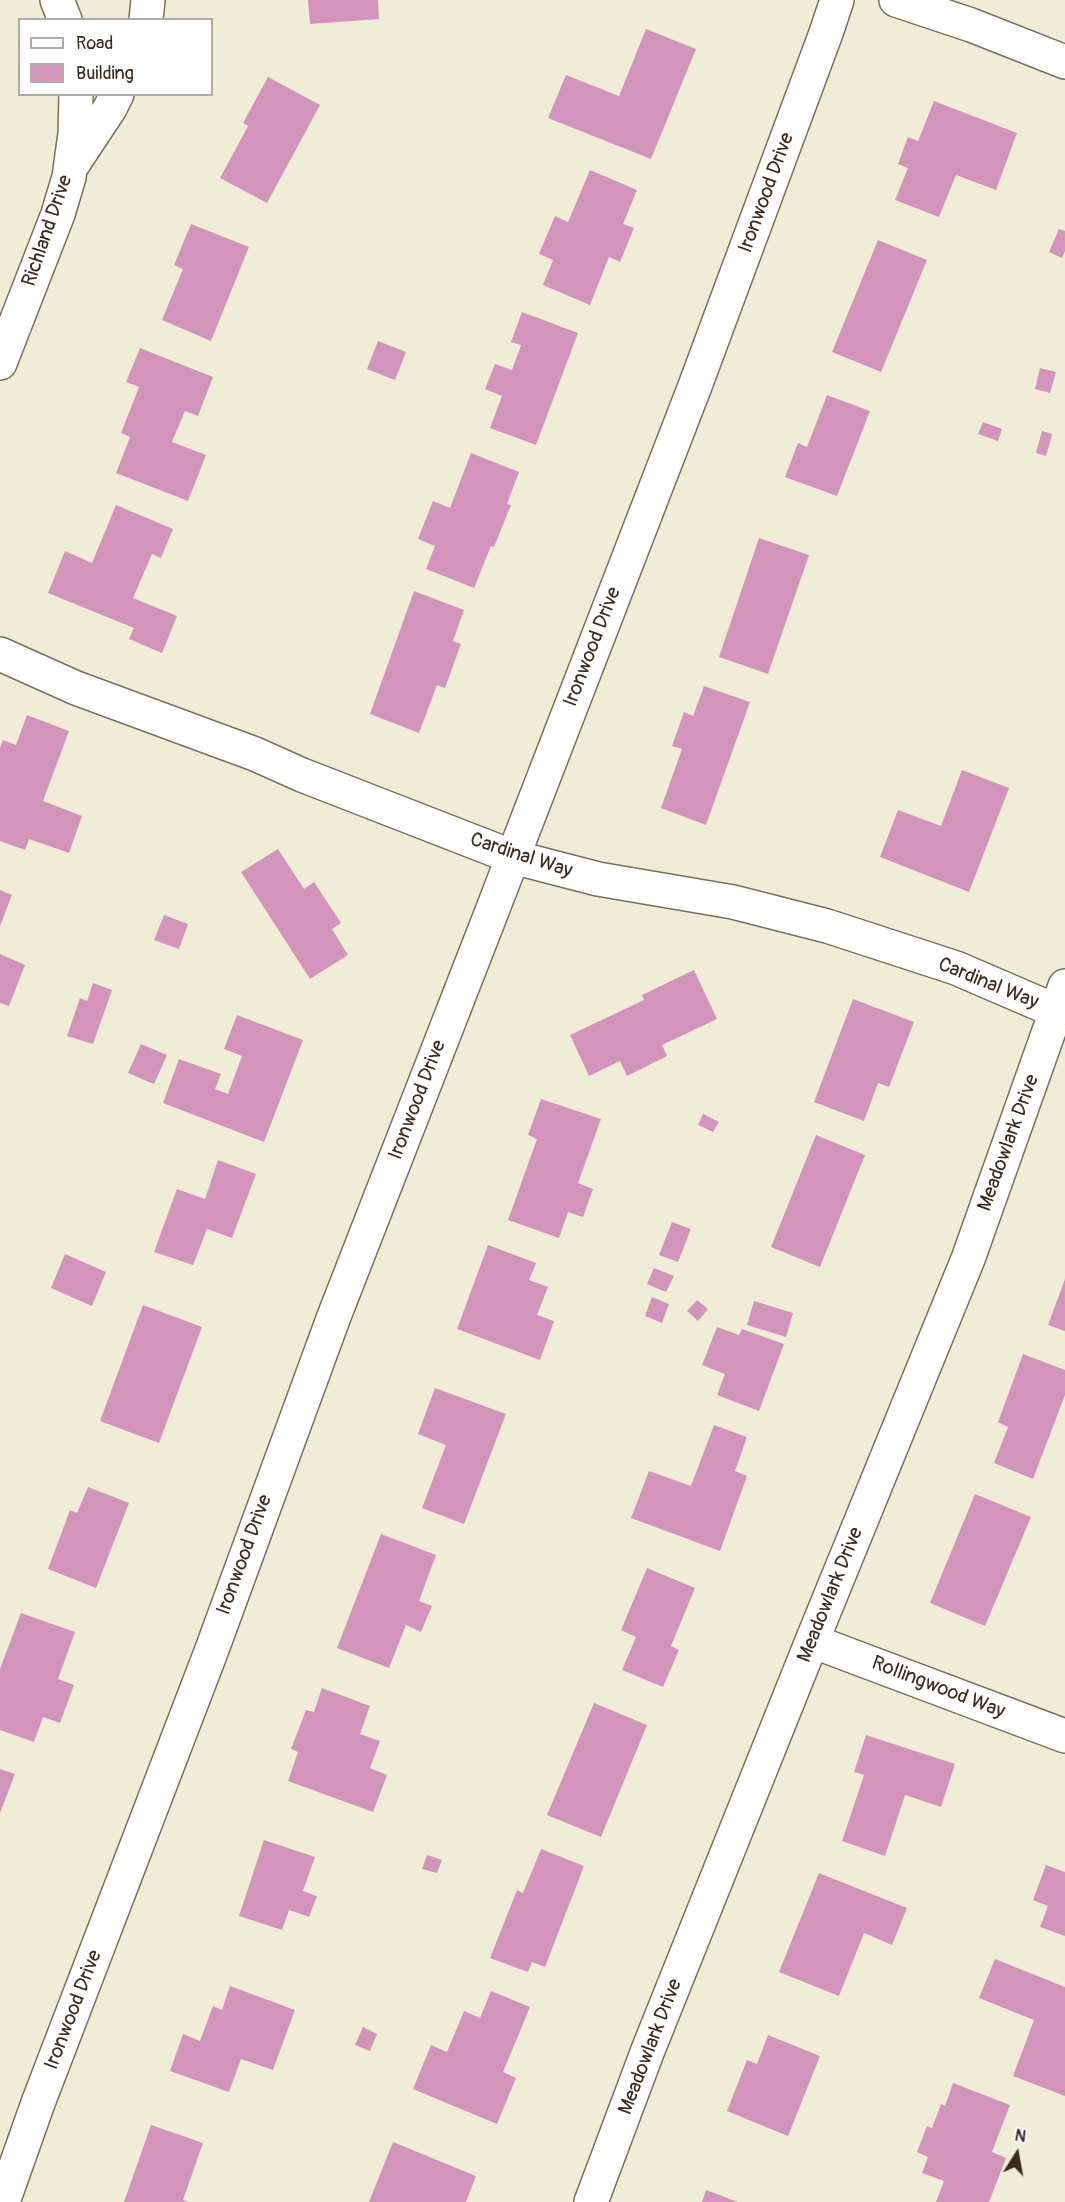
<!DOCTYPE html>
<html>
<head>
<meta charset="utf-8">
<style>
	body { margin:0 }
	#map { position:relative; width:1065px; height:2202px; overflow:hidden; background:#f0edd7; font-family:Pangolin,sans-serif }
	canvas { display:block }
	.legend { position:absolute; left:18px; top:18px; width:195px; height:78px; box-sizing:border-box; background:#fff; border:2px solid #b1aaa5; margin:0; padding:8px 10px; list-style:none; font-size:18px; color:#3b2a1e }
	.legend li { display:flex; align-items:center; gap:12px; height:30px }
	.legend b { width:30px; border:2px solid #b1aaa5 }
	.north { position:absolute; left:987px; top:2124px; width:60px; height:60px; -webkit-text-stroke:4px #fff; paint-order:stroke; rotate:11deg; font-size:16px; font-weight:700; line-height:24px; text-align:center; color:#3b2a1e }
	.north::after { content:''; display:block; margin:auto; width:21px; height:27px; background:#3b2a1e; clip-path:polygon(50% 0,100% 100%,50% 72%,0 100%) }
</style>
</head>
<body>
<div id="map">
<canvas width="1065" height="2202"></canvas>
<ul class="legend">
<li><b style="height:8px;background:#fff"></b>Road</li>
<li><b style="height:16px;background:#d394bc"></b>Building</li>
</ul>
<div class="north">N</div>
</div>
<script>
const g = document.querySelector('canvas').getContext('2d');
g.lineJoin = 'round';
function fillPath(path, color) { g.fillStyle = color; g.fill(path, 'evenodd'); }
function trace(path, color, width, dash) { g.strokeStyle = color; g.lineWidth = width; g.lineCap = dash ? 'butt' : 'round'; g.setLineDash(dash || []); g.stroke(path); }
function drawText(font, color, halo, rows, align = 'center') {
  g.font = font + ' Pangolin,sans-serif'; g.lineWidth = 4.5; g.setLineDash([]); g.textBaseline = 'middle'; g.strokeStyle = halo; g.fillStyle = color; for (const [text, x, y, turn = 0] of rows) {
    g.save(); g.translate(x, y); g.rotate((+turn || 0) * Math.PI / 180); g.textAlign = isNaN(turn) ? turn : align; if (halo) g.strokeText(text, 0, 0); g.fillText(text, 0, 0); g.restore();
  }
}
fillPath(new Path2D(`
	M308,0H378L379,19L310,24Z
	M646,29L696,49L651,159L548,118L566,75L619,96Z
	M268,77L320,105L267,203L220,178L248,126L243,123Z
	M934,101L1017,133L996,190L956,175L939,217L895,200L908,168L898,164L908,137L918,141Z
	M590,170L637,190L623,224L634,228L620,262L609,257L590,305L543,285L553,260L539,254L555,216L568,222Z
	M191,224L249,247L211,341L162,320L183,269L174,265Z
	M1059,229L1065,231V251L1062,258L1049,252Z
	M878,240L927,260L881,372L832,352Z
	M522,312L578,333L536,445L490,428L502,396L485,389L495,364L512,370L521,345L511,342Z
	M378,341L406,352L395,380L367,369Z
	M140,348L213,377L198,416L185,411L172,442L206,455L188,501L116,473L130,437L121,433L139,387L126,382Z
	M1040,368L1056,372L1050,393L1035,389Z
	M827,395L870,411L837,496L785,477L798,443L807,447Z
	M983,422L1002,429L998,441L978,434Z
	M1042,431L1052,434L1046,456L1036,453Z
	M471,453L519,472L507,504L511,505L494,547L491,546L474,588L426,569L435,546L418,539L433,501L450,508Z
	M116,505L173,529L161,558L152,554L133,598L177,616L162,653L129,639L134,628L48,593L65,551L92,563Z
	M759,538L809,555L768,674L719,657Z
	M414,591L464,610L453,641L461,644L445,688L437,685L419,733L370,714Z
	M704,686L750,702L706,825L661,808L682,749L672,746L684,712L693,716Z
	M27,715L69,731L43,801L82,816L69,853L29,839L25,850L0,841V748L3,740L16,745Z
	M962,770L1009,788L969,892L880,857L898,810L941,826Z
	M278,849L304,889L314,882L341,923L332,929L348,955L310,979L241,872Z
	M0,890L12,895L0,926Z
	M164,915L188,924L179,949L154,940Z
	M0,954L25,965L9,1006L0,1003Z
	M694,970L717,1019L662,1045L667,1056L627,1076L620,1061L589,1076L570,1035L644,1000L642,995Z
	M93,983L112,990L93,1044L67,1036L80,998L87,1001Z
	M853,999L914,1022L889,1087L878,1083L864,1121L814,1102Z
	M237,1015L303,1040L264,1142L163,1103L179,1059L221,1074L215,1089L228,1094L242,1056L224,1049Z
	M141,1044L167,1055L154,1084L128,1073Z
	M541,1099L601,1119L578,1183L593,1189L583,1217L568,1212L559,1238L508,1220L537,1139L528,1135Z
	M703,1114L719,1122L713,1132L698,1125Z
	M816,1135L865,1155L820,1267L771,1247Z
	M218,1160L256,1174L232,1238L207,1229L193,1265L154,1252L177,1189L205,1199Z
	M672,1222L691,1229L678,1262L659,1255Z
	M488,1245L536,1263L529,1280L548,1287L537,1315L554,1321L540,1360L457,1329Z
	M65,1254L106,1272L92,1306L51,1288Z
	M654,1268L674,1276L666,1292L647,1284Z
	M1065,1279V1331L1048,1325Z
	M652,1297L669,1304L662,1323L645,1316Z
	M697,1300L708,1309L698,1321L687,1311Z
	M754,1301L793,1313L786,1337L747,1325Z
	M143,1305L202,1327L159,1443L100,1421Z
	M717,1327L739,1335L742,1329L784,1344L759,1411L717,1395L725,1374L702,1365Z
	M1023,1354L1065,1370V1395L1033,1479L994,1463L1008,1427L998,1422Z
	M435,1388L506,1414L464,1524L422,1508L446,1445L418,1434Z
	M714,1425L747,1437L735,1471L747,1476L720,1551L631,1518L649,1471L691,1486Z
	M88,1487L129,1503L96,1588L48,1569L70,1510L77,1513Z
	M975,1494L1031,1517L985,1626L930,1603Z
	M381,1534L436,1555L419,1601L432,1606L421,1632L406,1625L389,1668L337,1648Z
	M647,1568L695,1588L671,1646L679,1650L663,1687L622,1670L636,1637L621,1630Z
	M21,1613L75,1632L58,1679L74,1685L60,1723L43,1717L34,1742L0,1730V1669Z
	M322,1688L370,1706L360,1734L380,1741L370,1768L387,1775L373,1812L288,1781L298,1752L291,1749L306,1710L314,1712Z
	M594,1703L647,1725L601,1837L547,1815Z
	M866,1735L955,1764L941,1807L905,1795L885,1856L842,1841L864,1775L854,1772Z
	M0,1769L15,1774L0,1813Z
	M264,1840L315,1857L303,1891L317,1896L309,1917L289,1910L282,1930L239,1916Z
	M541,1849L584,1866L545,1967L532,1962L528,1972L490,1958L517,1890L523,1893Z
	M427,1855L442,1860L437,1873L422,1869Z
	M1046,1865L1065,1872V1936L1040,1927L1048,1906L1033,1900Z
	M819,1873L907,1908L892,1945L864,1933L839,1996L779,1972Z
	M995,1959L1065,1987V2096L1013,2076L1034,2020L979,1998Z
	M230,1986L295,2010L273,2070L241,2059L229,2092L170,2071L183,2034L200,2041L213,2006L222,2010Z
	M491,1991L530,2007L503,2072L516,2078L497,2124L413,2089L431,2045L447,2052L464,2011L480,2018Z
	M363,2027L377,2034L370,2051L355,2045Z
	M768,2035L820,2056L788,2136L727,2111L747,2060L757,2064Z
	M953,2083L1010,2105L992,2152L1006,2158L989,2202H936L944,2181L922,2173L928,2157L917,2152L927,2126L932,2128L941,2104L945,2106Z
	M151,2125L203,2143L183,2200L189,2202H124Z
	M393,2142L476,2176L466,2202H369Z
	M706,2190L738,2202H702Z`), '#d394bc');
const street = new Path2D(`
	M57,0L65,20
	M896,0L971,25L1065,62
	M146,20L148,0
	M73,164L110,108L117,94
	M0,363L58,214L69,177L75,134L76,94
	M0,654L76,688L255,754L302,775L513,857L598,879L733,902L827,926L956,968L1056,1011
	M812,1641L1065,1736
	M3,2202L38,2103L211,1652L333,1319L487,924L695,386L826,33L837,0
	M591,2202L648,2050L812,1641L968,1259L1065,986`);
trace(street, '#7a6e5f', 36);
trace(street, '#fff', 33);
drawText('20px', '#3b2a1e', '#fff', [
	["Ironwood Drive",767,193,-70],
	["Richland Drive",48,231,-71],
	["Ironwood Drive",593,647,-69],
	["Cardinal Way",521,856,18],
	["Cardinal Way",988,984,22],
	["Ironwood Drive",418,1100,-69],
	["Meadowlark Drive",1009,1143,-70],
	["Ironwood Drive",245,1555,-70],
	["Meadowlark Drive",831,1595,-68],
	["Rollingwood Way",938,1688,21],
	["Ironwood Drive",74,2010,-69],
	["Meadowlark Drive",651,2047,-69]
]);
</script>
</body>
</html>
